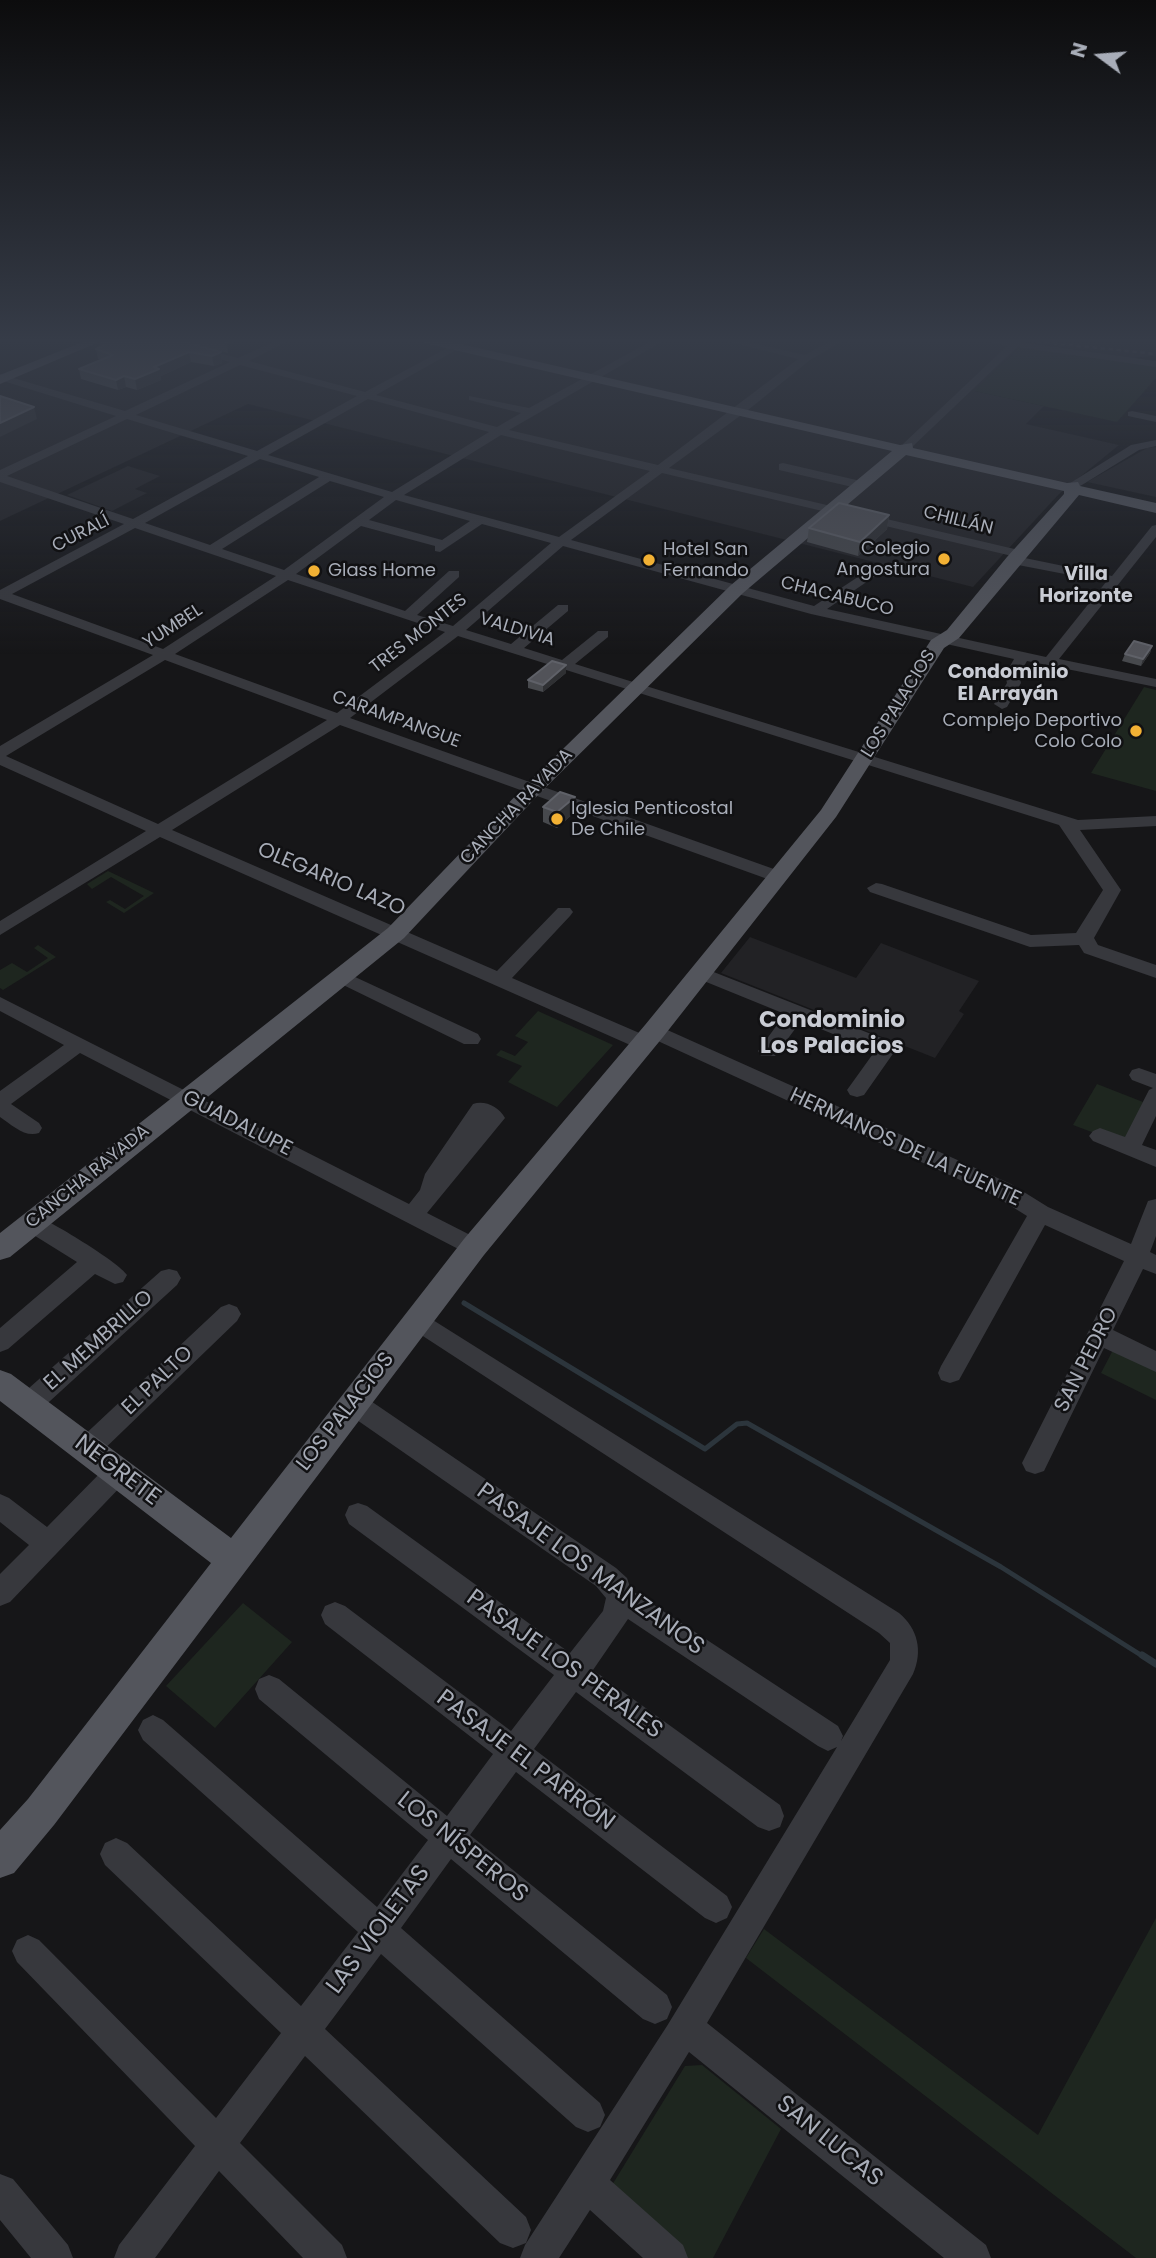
<!DOCTYPE html>
<html>
<head>
<meta charset="utf-8">
<style>
	body { margin:0 }
	#map { position:relative; width:1156px; height:2258px; overflow:hidden; background:#161618; font-family:Poppins,sans-serif }
	canvas { display:block }
	.north { position:absolute; left:1065px; top:21px; width:70px; height:70px; -webkit-text-stroke:5px #111113; paint-order:stroke; rotate:286deg; font-size:19px; font-weight:700; line-height:28px; text-align:center; color:#a8adb8 }
	.north::after { content:''; display:block; margin:auto; width:24px; height:32px; background:#a8adb8; clip-path:polygon(50% 0,100% 100%,50% 72%,0 100%) }
</style>
</head>
<body>
<div id="map">
<canvas width="1156" height="2258"></canvas>
<div class="north">N</div>
</div>
<script>
const g = document.querySelector('canvas').getContext('2d');
g.lineJoin = 'round';
function fillPath(path, color) { g.fillStyle = color; g.fill(path, 'evenodd'); }
function trace(path, color, width, dash) { g.strokeStyle = color; g.lineWidth = width; g.lineCap = dash ? 'butt' : 'round'; g.setLineDash(dash || []); g.stroke(path); }
function drawText(font, color, halo, rows, align = 'center') {
  g.font = font + ' Poppins,sans-serif'; g.lineWidth = 5; g.setLineDash([]); g.textBaseline = 'middle'; g.strokeStyle = halo; g.fillStyle = color; for (const [text, x, y, turn = 0] of rows) {
    g.save(); g.translate(x, y); g.rotate((+turn || 0) * Math.PI / 180); g.textAlign = isNaN(turn) ? turn : align; if (halo) g.strokeText(text, 0, 0); g.fillText(text, 0, 0); g.restore();
  }
}
fillPath(new Path2D(`
	M0,339H1156V356L1133,358L1025,342L975,391L1044,406L1026,424L1119,445L1059,494L973,587L248,404L0,521Z
	M1156,447V497L1087,482L1147,448Z
	M128,466L160,476L135,489L147,493L112,511L67,495Z
	M750,937L856,978L881,943L979,981L959,1011L964,1014L935,1058L721,973Z`), '#222225');
fillPath(new Path2D(`
	M1020,347L1156,366V378L1117,422L974,391Z
	M1144,687L1156,690V791L1091,773Z
	M108,871L154,893L124,913L106,902L110,900L125,909L144,896L111,877L92,889L87,884Z
	M38,945L56,957L3,990L0,988V970L12,963L27,972L48,958L34,948Z
	M538,1011L613,1045L557,1107L508,1082L522,1066L496,1055L501,1050L515,1056L528,1042L515,1036Z
	M1097,1084L1143,1102L1127,1139L1097,1134L1073,1125Z
	M1113,1350L1156,1370V1400L1101,1373Z
	M243,1603L292,1642L215,1728L166,1686Z
	M1156,1918V2258H1136L746,1958L764,1929L1038,2135Z
	M702,2065L781,2129L713,2258H684L609,2190L685,2066Z`), '#1e261f');
trace(new Path2D(`
	M464,1303L705,1449L737,1424L747,1423L1001,1567L1144,1657`), '#2c353c', 5);
trace(new Path2D(`
	M1142,1655L1156,1664`), '#2c353c', 7);
fillPath(new Path2D(`
	M150,339H165L238,358L280,339H292L249,361L365,392L464,339H476L376,395L497,427L521,413L469,400V396L529,408L655,339H667L509,430L658,465L798,359L718,339H735L805,355L834,339H846L810,360L748,410L669,468L1023,551L1025,554L1020,557L1112,576L1152,526L1156,525V537L1059,659L1156,679V687L1027,661L1019,675L1021,683L1007,707L1002,709L994,704L1007,683L1005,675L1014,659L811,614L563,546L466,630L511,644L558,605H568V611L524,648L562,660L598,631H608V637L575,664L1078,820L1156,816V826L1080,830L1121,890L1094,938L1098,945L1156,965V978L1084,953L1079,945L1030,947L870,892L867,888L876,883L882,884L1031,935L1076,933L1103,890L1059,825L458,636L350,718L785,873L788,877L785,881H773L340,725L172,830L497,971L558,908H570L573,912L570,916L512,978L651,1038L654,1043L651,1048H637L160,837L0,935V921L146,831L0,765V746L153,655L0,599V590L124,524L0,482V470L116,416L0,380V374L125,411L230,362ZM240,365L357,396L257,451L136,415ZM368,399L489,432L392,492L268,455ZM127,419L248,456L133,519L7,476ZM501,435L650,471L559,537L404,495ZM260,459L319,477L210,545L145,523ZM662,473L1012,556L1006,560L1013,564L1106,582L1046,657L827,609L884,570V564L879,563L814,606L571,540ZM330,481L384,497L284,570L222,549ZM396,500L470,521L442,540L369,520ZM482,524L551,543L453,626L417,615L459,577V571H449L405,611L296,574L361,526L435,546V551L440,552ZM135,528L276,576L163,649L12,594ZM288,580L445,632L337,713L175,654ZM165,660L327,720L158,824L6,756Z
	M976,339H1000L1156,361V367L1017,347L911,448H903V444L1007,346Z
	M1132,411L1156,416V422L1128,416V412Z
	M1156,440V446L1139,450L1077,488L1067,485L1131,445Z
	M783,463L865,482L867,485L861,489L779,470V464Z
	M701,967L894,1043L897,1048L864,1095L857,1097L850,1095L847,1090L875,1051L801,1021L775,1056H761L758,1051L785,1014L694,977L692,973L694,969Z
	M340,970L478,1034L481,1039L478,1044H464L333,980L331,976L333,972Z
	M0,997L409,1204L420,1190L425,1174L473,1104C485,1100 499,1107 505,1118L427,1213L482,1241L485,1247L482,1253L474,1256L466,1253L80,1053L11,1104L39,1123L42,1128L39,1133C25,1138 12,1125 0,1117V1091L64,1045L0,1011Z
	M654,1024L1011,1184L1048,1207L1131,1244L1148,1201L1156,1199V1236L1150,1252L1156,1255V1274L1143,1269L1113,1330L1156,1351V1372L1104,1348L1044,1471L1035,1474L1026,1471L1022,1463L1026,1455L1124,1261L1045,1225L959,1380L950,1383L941,1380L938,1373L941,1366L1027,1216L995,1196L647,1036L644,1031L647,1026Z
	M1139,1068L1156,1074V1116L1142,1145L1156,1150V1167L1093,1141L1089,1136L1093,1131L1100,1128L1125,1137L1149,1090L1153,1088L1132,1080L1129,1075L1132,1070Z
	M32,1214C48,1219 120,1263 127,1275L123,1282L115,1284L95,1274L8,1349L0,1352V1328L77,1262L24,1229L21,1223L24,1217Z
	M169,1269L177,1271L181,1278L177,1285L38,1412L29,1415L20,1412L17,1404L20,1396L161,1271Z
	M229,1304L237,1307L241,1314L237,1321L96,1457L87,1460L78,1457L74,1449L78,1441L221,1307Z
	M417,1310L899,1613C918,1629 923,1651 913,1674L707,2023L986,2245L991,2258H944L689,2052L610,2180L683,2245L688,2258H643L590,2210L559,2258H520L525,2245L667,2026L837,1747L828,1751L818,1746L628,1619L593,1670L780,1805L784,1816L780,1827L769,1831L758,1827L576,1692L534,1749L727,1896L732,1907L727,1918L716,1923L705,1918L516,1772L470,1835L667,1995L672,2007L667,2019L655,2024L643,2019L451,1859L401,1928L600,2103L605,2115L600,2127L588,2132L576,2127L381,1954L325,2029L526,2217L531,2230L526,2243L513,2248L500,2243L305,2056L240,2143L342,2245L347,2258H303L219,2171L155,2258H114L119,2245L195,2146L17,1962L12,1951L17,1940L28,1935L39,1940L216,2118L281,2033L105,1865L100,1854L105,1843L116,1838L127,1843L301,2006L358,1932L143,1740L138,1730L143,1720L153,1715L163,1720L377,1907L428,1840L259,1699L255,1689L259,1679L269,1675L279,1679L447,1816L493,1754L325,1624L321,1615L325,1606L335,1602L345,1606L511,1731L554,1675L349,1524L345,1515L349,1506L358,1503L367,1506L570,1653L603,1611L606,1598L596,1586L344,1411L341,1403L344,1395L353,1392L362,1395L616,1568L627,1578L631,1590L838,1726L843,1736L841,1741L890,1660V1643L879,1633L409,1327L405,1320L409,1313Z
	M118,1460L127,1464L131,1472L127,1480L10,1602L0,1606V1574L29,1545L0,1522V1494L9,1498L47,1527L109,1464Z
	M0,2174L13,2179L68,2245L73,2258H31L0,2220Z`), '#37383d');
fillPath(new Path2D(`
	M90,339H106L0,384V375Z
	M418,339H439L900,445L912,443L913,448L1067,483L1078,482L1080,486L1156,503V513L1079,495L959,638L944,648L836,817L663,1037L484,1255L54,1825L14,1873L0,1878V1830L28,1799L211,1563L0,1401V1370L11,1374L231,1538L464,1239L645,1025L821,810L931,640L947,630L1007,557L1064,494V491L906,455L743,593L539,794L404,938L10,1257L0,1260V1233L388,928L525,786L731,585L892,451L424,343Z`), '#53555c');
trace(new Path2D(`
	M1013,339L1156,354`), '#4a4c52', 2.5, [4.5, 3.5]);
fillPath(new Path2D(`
	M174,339H239L227,345L228,353Z
	M99,341L221,352L222,363L214,366L191,362L161,376V380L137,390L126,387L118,390L81,379L79,369L101,360L98,359L96,349L101,347Z
	M889,515L887,529L858,556L807,542L809,528Z
	M1152,646L1150,653L1141,666L1122,661L1125,654Z
	M566,673L543,692L528,688V680Z
	M543,807L575,812L557,828L543,822Z`), '#47494d');
fillPath(new Path2D(`
	M224,339H239L227,345Z
	M189,352L191,362L161,376V380L137,390L135,379L154,367Z
	M221,352L222,363L214,366L212,356Z
	M124,376L126,387L118,390L116,380Z
	M34,407L37,419L0,437V423Z
	M889,515L887,529L858,556L860,542Z
	M1152,646L1150,653L1141,666L1143,659Z
	M566,665V673L543,692V685Z
	M575,797V812L557,828V812Z`), '#2f3033');
const building = new Path2D(`
	M105,339H173L221,352L212,356L189,352L154,367L159,369L135,379L124,376L116,380L79,369L113,355L96,349L108,343L99,341Z
	M212,339H225L227,342Z
	M0,396L34,407L0,423Z
	M839,503L889,515L860,542L809,528Z
	M1134,641L1152,646L1143,659L1125,654Z
	M552,661L566,665L543,685L528,680Z
	M560,792L575,797L557,812L543,807Z`);
fillPath(building, '#525359');
trace(building, '#5f6168', 2);
const sky = g.createLinearGradient(0, 0, 0, 655);
sky.addColorStop(0, '#0c0c0d');
sky.addColorStop(0.52, '#363c48');
sky.addColorStop(1, '#363c4800');
g.fillStyle = sky;
g.fillRect(0, 0, 1156, 655);
for (const [x, y, r, color] of [
	[944,559,7,"#f2b134"],
	[649,560,7,"#f2b134"],
	[314,571,7,"#f2b134"],
	[1136,731,7,"#f2b134"],
	[557,819,7,"#f2b134"]
]) { const dot = new Path2D(); dot.arc(x, y, r, 0, 2 * Math.PI); g.fillStyle = color; g.fill(dot); trace(dot, '#111113', 2.5); }
drawText('18px', '#a8adb8', '#111113', [
	["CHILLÁN",958,521,14],
	["CURALÍ",81,534,-27],
	["CHACABUCO",837,597,14],
	["YUMBEL",173,627,-33],
	["VALDIVIA",517,630,17],
	["TRES MONTES",419,634,-38],
	["LOS PALACIOS",899,704,-58],
	["CARAMPANGUE",396,720,20],
	["CANCHA RAYADA",517,807,-46],
	["CANCHA RAYADA",88,1177,-39]
]);
drawText('18px', '#a8adb8', '#111113', [
	["Colegio",930,549,"right"],
	["Angostura",930,570,"right"],
	["Hotel San",663,550],
	["Fernando",663,571],
	["Glass Home",328,571],
	["Complejo Deportivo",1122,721,"right"],
	["Colo Colo",1122,742,"right"],
	["Iglesia Penticostal",571,809],
	["De Chile",571,830]
], 'left');
drawText('bold 19px', '#c9ccd4', '#111113', [
	["Villa",1086,575],
	["Horizonte",1086,597],
	["Condominio",1008,673],
	["El Arrayán",1008,695]
]);
drawText('21px', '#a8adb8', '#111113', [
	["OLEGARIO LAZO",331,880,23],
	["GUADALUPE",237,1124,27],
	["HERMANOS DE LA FUENTE",905,1148,25],
	["EL MEMBRILLO",99,1341,-42],
	["SAN PEDRO",1087,1360,-63],
	["EL PALTO",158,1381,-44],
	["LOS PALACIOS",346,1412,-52]
]);
drawText('bold 23px', '#c9ccd4', '#111113', [
	["Condominio",832,1021],
	["Los Palacios",832,1047]
]);
drawText('24px', '#a8adb8', '#111113', [
	["NEGRETE",117,1471,37],
	["PASAJE LOS MANZANOS",590,1570,36],
	["PASAJE LOS PERALES",564,1665,36],
	["PASAJE EL PARRÓN",525,1761,37],
	["LOS NÍSPEROS",462,1848,39],
	["LAS VIOLETAS",379,1930,-53],
	["SAN LUCAS",829,2142,39]
]);
</script>
</body>
</html>
